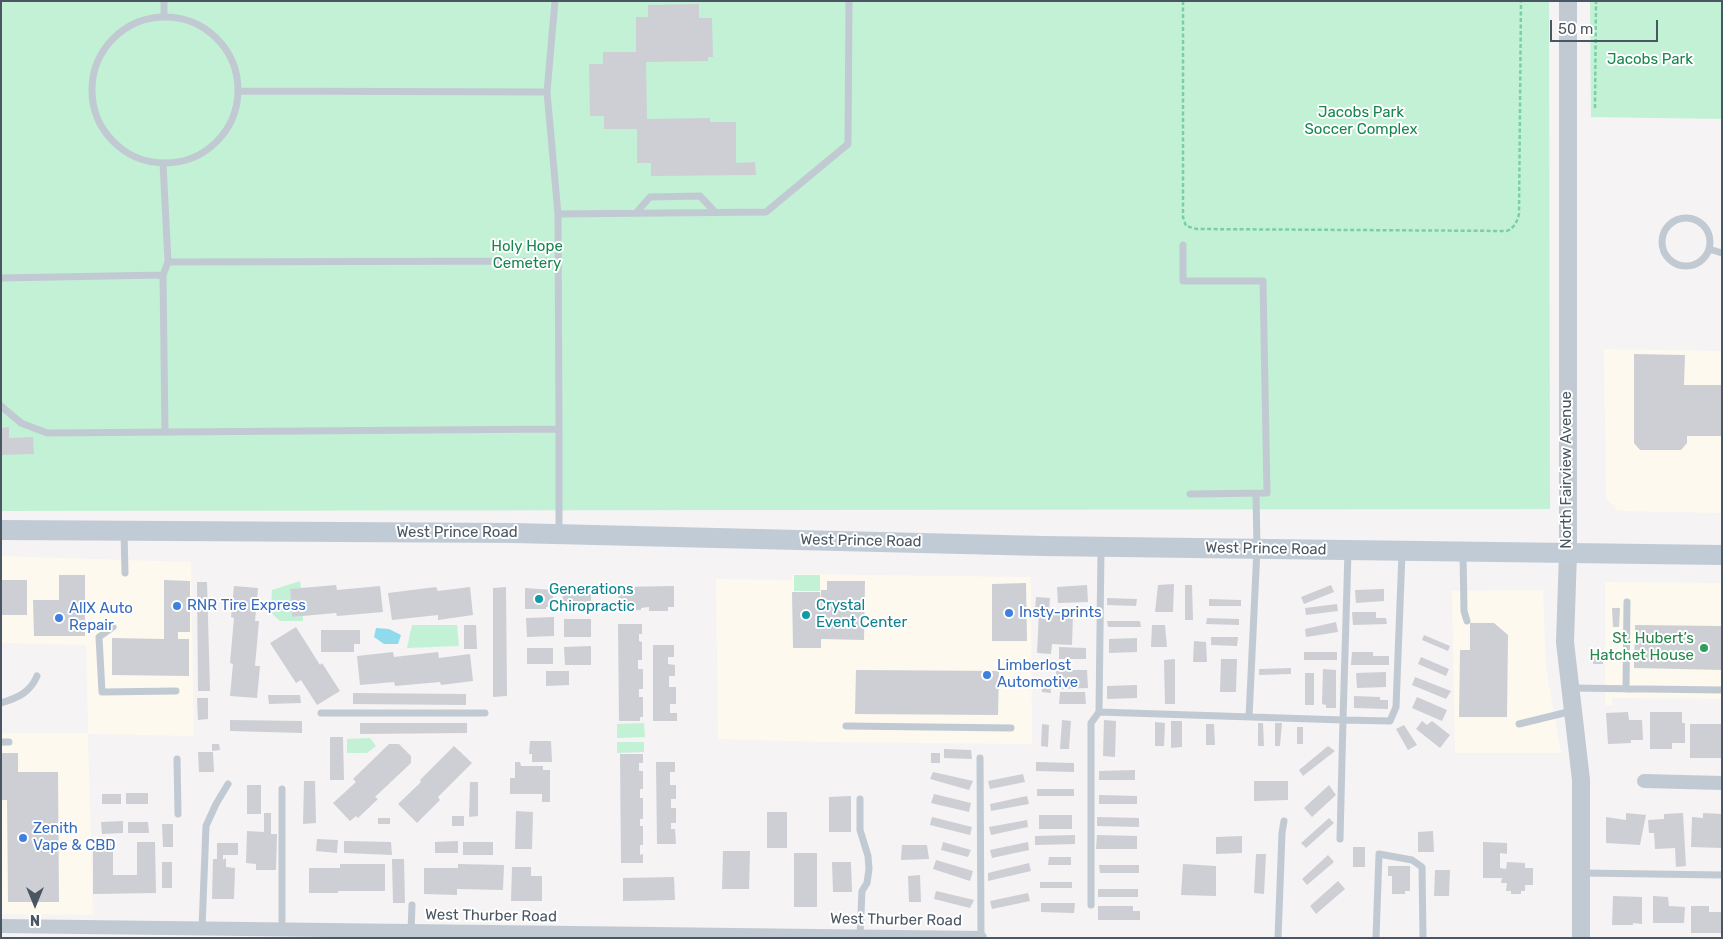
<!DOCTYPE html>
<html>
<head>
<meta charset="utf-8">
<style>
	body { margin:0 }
	#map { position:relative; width:1723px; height:939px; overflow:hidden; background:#f5f3f3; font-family:Rubik,sans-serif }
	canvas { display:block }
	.frame { position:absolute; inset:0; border:2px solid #4a5661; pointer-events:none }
	.north { position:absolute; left:10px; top:879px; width:50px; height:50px; -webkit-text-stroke:4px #fff; paint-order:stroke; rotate:180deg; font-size:14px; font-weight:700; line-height:20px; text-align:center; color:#4a5661 }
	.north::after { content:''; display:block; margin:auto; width:18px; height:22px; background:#4a5661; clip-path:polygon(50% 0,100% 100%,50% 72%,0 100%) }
	.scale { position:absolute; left:1550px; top:20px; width:108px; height:22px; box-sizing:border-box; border:2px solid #4a5661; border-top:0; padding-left:6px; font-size:15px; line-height:18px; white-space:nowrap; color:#4a5661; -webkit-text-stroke:4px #fff; paint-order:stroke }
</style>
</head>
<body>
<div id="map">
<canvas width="1723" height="939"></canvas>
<div class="frame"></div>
<div class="north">N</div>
<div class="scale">50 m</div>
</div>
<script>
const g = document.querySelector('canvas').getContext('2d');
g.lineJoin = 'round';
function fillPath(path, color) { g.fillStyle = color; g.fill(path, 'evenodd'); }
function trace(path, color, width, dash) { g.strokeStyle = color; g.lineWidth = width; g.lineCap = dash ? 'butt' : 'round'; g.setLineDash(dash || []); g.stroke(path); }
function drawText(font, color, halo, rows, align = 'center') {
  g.font = font + ' Rubik,sans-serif'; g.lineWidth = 4; g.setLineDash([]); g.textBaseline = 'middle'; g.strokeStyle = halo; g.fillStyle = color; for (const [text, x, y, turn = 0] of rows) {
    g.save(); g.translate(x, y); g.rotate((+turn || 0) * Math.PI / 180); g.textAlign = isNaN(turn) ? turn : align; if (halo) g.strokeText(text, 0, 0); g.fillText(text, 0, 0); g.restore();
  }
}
fillPath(new Path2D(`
	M1604,349L1722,351V513L1618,511L1606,498Z
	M1,556L191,562L194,736L88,734L93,915L1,914V733H88L86,645L1,643Z
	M793,574L1031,577L1032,744L823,742L718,739L716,579L792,580Z
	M1605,582L1722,583V699L1612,698V705H1605Z
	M1543,590L1546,668L1561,753H1455L1452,591Z`), '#fdf9ef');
fillPath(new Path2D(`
	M1,1H1549L1550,509L1,511Z
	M1590,1H1722V119L1591,117Z
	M794,575H820V591H794Z
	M300,581L301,588L290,590L292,617L303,616V621H280L271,613L272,590Z
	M412,625H457L459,646L407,648Z
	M644,723L645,737L617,738V724Z
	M370,738L376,746L367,753H347V739Z
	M617,742H644V752L617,753Z`), '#c3f1d5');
fillPath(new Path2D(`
	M376,628L389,629L401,635L398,644H384L374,637Z`), '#90daee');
fillPath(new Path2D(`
	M699,4V18H712L713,57H708V61L646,62L647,119L710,118V122H736V163L755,162L756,175L651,176V163H637V129H604V116H590L589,64H603V52H636V17H648V5Z
	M1634,354L1685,355L1684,385H1722V436H1687V443L1681,450H1640L1634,443Z
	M9,427V438L33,437L34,454L1,455V428Z
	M59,575H85V636H34L33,600H59Z
	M1,580H27V615H1Z
	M164,580L190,581V632H178V639H189V676L112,675V638L164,639Z
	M827,581H865L864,640L821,639V648H793L792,592H820L821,601V590H827Z
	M197,582H207L210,691H198Z
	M1026,583L1027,641H992V584Z
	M1174,584L1173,612H1155L1158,585Z
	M336,585L337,590L380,586L383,612L337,616L336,613L292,617L290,589Z
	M1087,585L1088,602L1058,603L1057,587Z
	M1185,585H1192L1193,620H1185Z
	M1331,585L1334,592L1304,604L1301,597Z
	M234,586L258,588L255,621H259L255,666H260L257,698L230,696L233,664L230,663L234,618L231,617Z
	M674,586V607H668V611H649V607L641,608V610L622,611V608H619L618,587Z
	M436,587L438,591L470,587L473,615L438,620V615L392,620L388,593Z
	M506,587L507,696L493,697V588Z
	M525,588L553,590V607H546V609H525Z
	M575,588H591V609H568V607H562L563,590H575Z
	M1384,589V601L1356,603L1355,590Z
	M1036,597L1050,598L1049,611L1035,610Z
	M1107,598L1137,599L1136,606L1107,605Z
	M1209,599L1241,600V606H1209Z
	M1337,604L1338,611L1306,615L1305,608Z
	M1612,608H1620L1619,627H1613Z
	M1039,612L1073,613L1072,645L1052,644L1051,654L1037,653Z
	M1352,612H1376V618H1386L1387,624L1353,625Z
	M554,617V636L527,637L526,618Z
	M1207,618L1239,619V625L1206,624Z
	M564,619H591V637H564Z
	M1107,621H1140L1141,627H1108Z
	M1336,622L1338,632L1306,637L1305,629Z
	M1470,623H1494L1508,635L1507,717H1459L1460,650H1470Z
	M618,624H642V634H639V641L642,642V660H638V669H643V689H639V697H643V717H640V721H619Z
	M464,625H476L477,649H464Z
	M1152,625H1165L1167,647H1151Z
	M1635,625L1722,626V670L1634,668Z
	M296,627L320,665L322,663L340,691L317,705L301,680L296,683L270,643Z
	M321,630H360V644H354V652H321Z
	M1424,635L1450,646L1448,651L1422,640Z
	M1211,637H1238L1237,646L1211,645Z
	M1137,638V652L1109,653V639Z
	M1194,641L1206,642L1207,662H1193Z
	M653,645H674V657H668V664L675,665V676H669V687H676V704H670V713H677V721H653Z
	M591,646V665H565L564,647Z
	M1059,647L1086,648V659H1059Z
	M527,648H553V664H527Z
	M393,652L394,657L438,652L439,658L470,654L473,681L441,685L440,682L395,686L394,682L360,685L357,656Z
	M1304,652H1337V660H1304Z
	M1352,652H1373V656H1389V665H1351Z
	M1594,652H1603V664H1593Z
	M1421,657L1449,669L1446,676L1418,664Z
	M1175,659V704H1165L1164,660Z
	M1221,659H1237L1236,692H1220Z
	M1291,668V674L1259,675V669Z
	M1323,669L1336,670V708H1326V705L1322,704Z
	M856,670L999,671L998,715L855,714Z
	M1056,670H1087L1088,688L1057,689Z
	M546,671H569V685L546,686Z
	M1386,672V687L1357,688L1356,673Z
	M1305,673H1314V705H1305Z
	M1415,677L1451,691L1446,699L1412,685Z
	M1042,682H1050L1051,693L1042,692Z
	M1137,685V698L1107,699V686Z
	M1060,692H1085L1086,704H1059Z
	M353,693L466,694V705L353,704Z
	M268,695H300L301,703L269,704Z
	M1354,696L1380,697V700H1388V709L1354,708Z
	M1417,697L1447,710L1442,721L1412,708Z
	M197,698H208V719L198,720Z
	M1628,712L1629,720H1642L1643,740H1631V743L1608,744L1606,713Z
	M1650,712H1682V723H1685V743H1672V749H1650Z
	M230,720L302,721V733L230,731Z
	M1062,720L1071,721L1069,749H1060Z
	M1104,720L1116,721L1115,757L1103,756Z
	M1171,721H1182V747L1171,748Z
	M1422,721L1427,725L1432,721L1450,735L1440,748L1416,729Z
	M1155,722L1165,723L1164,746H1155Z
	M360,723H467V733L360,734Z
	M1258,723H1263L1264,746H1258Z
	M1275,723H1282L1280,746H1275Z
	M1042,724L1049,725L1048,747L1041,746Z
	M1206,724H1214L1215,745H1206Z
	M1690,724H1722V758H1690Z
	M1404,725L1417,745L1408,750L1396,729Z
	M1297,727H1303V744H1297Z
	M330,737H343L344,780H330Z
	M530,741H551L552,762H532V754H529Z
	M212,744H219L220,750L212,751Z
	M389,744H399L411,756V763L375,797L378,799L358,818L356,816L350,821L333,803L356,782L353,779Z
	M454,746L472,763L438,797L440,800L417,823L398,804L421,782L420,780Z
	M1328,746L1335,751L1303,776L1299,770Z
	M944,749L971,750L972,759L944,758Z
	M198,752H213L214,772H199Z
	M1,753H18V772H58L59,902H8L7,800H1Z
	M931,753H940V763H931Z
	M620,754H643V763H639V771H643V789H640V798H643V819H640V826H643V845H640V855L643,854V863H621Z
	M515,762H520L521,766H543V770H550V802H542V794H510V778H515Z
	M656,762H675V772H670V785H676V799H671V808H676V823H671V829H675L676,844H657Z
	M1036,762L1074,763V772L1036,771Z
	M1135,770V780H1099V771Z
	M933,772L973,781L969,790L930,779Z
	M1023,774L1025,782L990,789L988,781Z
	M304,781H315L316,823L303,824Z
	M1254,781H1288V800L1254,801Z
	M470,782H478V816L469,817Z
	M247,785H261V814H247Z
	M1329,785L1336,795L1312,817L1304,808Z
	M1037,789H1074V796H1037Z
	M126,793H148V804H126Z
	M102,794H121V804H102Z
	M934,794L971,803L969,812L931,803Z
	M1099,795L1137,796V804H1099Z
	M851,796V832H829V797Z
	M1027,796L1029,804L991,811L990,804Z
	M516,811L533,812L532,849H515Z
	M767,812H787V848H767Z
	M264,813H271V834H277L276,870H256V864L246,863L247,831L264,832Z
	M1626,813L1646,815L1640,845L1606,843V817L1626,820Z
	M1683,813L1686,866L1676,867L1675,848L1655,849L1654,833H1649L1648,820L1664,819V814Z
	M1703,813L1722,814V848L1691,847L1692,817L1703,818Z
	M1039,815H1072V829H1039Z
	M452,816H464V826H452Z
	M932,817L972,827L970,835L930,825Z
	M1097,817L1139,818V827L1097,826Z
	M378,818H390V824H378Z
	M1329,818L1334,823L1306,848L1301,843Z
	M1027,820L1028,827L991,835L989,827Z
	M123,821V833L102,834L101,822Z
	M128,822H148L149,833H128Z
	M162,824H173V847H163Z
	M1433,831L1434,852H1418V832Z
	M1075,835V844L1035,845V836Z
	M1097,835L1137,836V849H1096Z
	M1242,836V853L1216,854V837Z
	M317,839L338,840L337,853L316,851Z
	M113,841V875H137V842H155L156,893L93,894V842Z
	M344,841L391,842L392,855L344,853Z
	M458,841V853H435V842Z
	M463,842H493V855H463Z
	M943,842L971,850L968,857L941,850Z
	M1028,842L1029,850L992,858L990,850Z
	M1483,842L1507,843V854L1500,853V868L1506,869L1507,862L1525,863V868H1533V885H1525V891H1521V894H1511V891H1506L1507,883H1501L1502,878H1483Z
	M217,843H238V855H223V860L226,858V867L235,868L234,899H212L213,859H217Z
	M902,845H927L929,859L901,860Z
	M1353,847H1365V867H1353Z
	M723,851H750L749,889H722Z
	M794,853H817V907H794Z
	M1256,854H1266L1264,894L1254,893Z
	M1328,855L1334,862L1307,885L1302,879Z
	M1049,857H1071V865H1048Z
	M392,859H404L405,903H393Z
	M936,860L973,871L970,881L933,869Z
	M162,862H172V888H162Z
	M832,862H851L852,892H833Z
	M1029,863L1031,871L988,881V873Z
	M340,864H385V891H338V893H309V868H340Z
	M458,864L504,865L503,890L457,889V895L424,894V868H458Z
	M1183,864L1216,866V896L1181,895Z
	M1099,865H1139V873H1100Z
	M1388,866H1410V891H1405V894H1392V876H1388Z
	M512,867H531V876H542V901H511Z
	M1435,870H1450L1449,896H1434Z
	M920,875L921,902H909L908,876Z
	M674,877L675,900L623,901V878Z
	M1338,881L1345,889L1316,914L1310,906Z
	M1040,882H1072V888H1040Z
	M1098,889H1138V897H1098Z
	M936,891L974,900L970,908L934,899Z
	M1028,893L1030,901L992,909L990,901Z
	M1613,896L1642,897V924L1633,923V925H1612Z
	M1653,896L1668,897L1669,906L1685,907L1684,923H1653Z
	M1041,903H1075L1074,913L1041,912Z
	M1098,906H1133V911H1140V920H1098Z
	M1691,906H1709V912H1722V933H1691Z`), '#cdcfd5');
trace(new Path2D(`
	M1183,1V217L1186,226L1197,229L1507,231C1515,227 1517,222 1519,214L1521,1
	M1595,108L1596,1`), '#7ad0a6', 2.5, [4, 2.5]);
trace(new Path2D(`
	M164,17V1
	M92 90a73 73 0 1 1 146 0a73 73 0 1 1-146 0Z
	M239,91L547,92
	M163,163L168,262L163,275
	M636,213L650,197L700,196L715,212
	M558,214L766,212L848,144L849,1
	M1662 242a24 24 0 1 1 48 0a24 24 0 1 1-48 0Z
	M1183,245V281H1263L1267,493L1190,494
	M1709,249L1722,253
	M168,262L559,261
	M1,278L163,275L165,432
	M1,406L21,423L47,433L559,429L558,214L547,92L555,1
	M559,429V533
	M124,531L125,573
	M1463,552L1464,611L1467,621
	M113,627L99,637L102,692L176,691
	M1570,688L1722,690
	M1626,689L1627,602
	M1,703C17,698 30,693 37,676
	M1099,712L1101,550
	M321,713H485
	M1249,717L1257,549L1256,493
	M1519,724L1572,711
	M846,726L1011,728
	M1,742H9
	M980,758L981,938
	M177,759L178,814
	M860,799V830L868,856L869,869L867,883L862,891L860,936
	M1340,839L1343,720L1390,721L1396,707L1402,553
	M1582,873L1722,875
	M1091,905V723L1099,712L1343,720L1348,551
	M202,928L206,826L216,804L228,784
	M282,929V789
	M411,931L412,905
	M1278,938L1282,833L1284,821
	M1376,938L1379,854L1412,860L1422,867L1423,938`), '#c1cad2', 7);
trace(new Path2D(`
	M1644,781L1722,783
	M1,926L980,938`), '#c1cad2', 14);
trace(new Path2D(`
	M1568,1V553L1565,642L1581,780V938`), '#c1cad2', 18);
trace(new Path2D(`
	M1,530L513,533L1043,546L1722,555`), '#c1cbd6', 20);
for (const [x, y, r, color] of [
	[539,599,5,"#0f9aa8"],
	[177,606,5,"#3f7fe0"],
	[1009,613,5,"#3f7fe0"],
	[806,615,5,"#0f9aa8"],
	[59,618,5,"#3f7fe0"],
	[1704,648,5,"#2e9e5b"],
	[987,675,5,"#3f7fe0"],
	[23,838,5,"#3f7fe0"]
]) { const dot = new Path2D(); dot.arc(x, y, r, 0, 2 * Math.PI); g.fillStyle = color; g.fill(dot); trace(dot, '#fff', 2); }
drawText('15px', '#17864f', '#fff', [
	["Jacobs Park",1650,60],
	["Jacobs Park",1361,113],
	["Soccer Complex",1361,130],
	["Holy Hope",527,247],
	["Cemetery",527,264]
]);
drawText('15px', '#4a5661', '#fff', [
	["North Fairview Avenue",1567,470,-90],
	["West Prince Road",457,533],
	["West Prince Road",861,541,1],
	["West Prince Road",1266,549,1],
	["West Thurber Road",491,916,1],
	["West Thurber Road",896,920,1]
]);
drawText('15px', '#0d838f', '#fff', [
	["Generations",549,590],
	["Chiropractic",549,607],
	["Crystal",816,606],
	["Event Center",816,623]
], 'left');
drawText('15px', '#366cbe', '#fff', [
	["RNR Tire Express",187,606],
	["AllX Auto",69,609],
	["Repair",69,626],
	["Insty-prints",1019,613],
	["Limberlost",997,666],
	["Automotive",997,683],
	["Zenith",33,829],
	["Vape & CBD",33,846]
], 'left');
drawText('15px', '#27864d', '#fff', [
	["St. Hubert’s",1694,639],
	["Hatchet House",1694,656]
], 'right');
</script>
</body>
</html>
